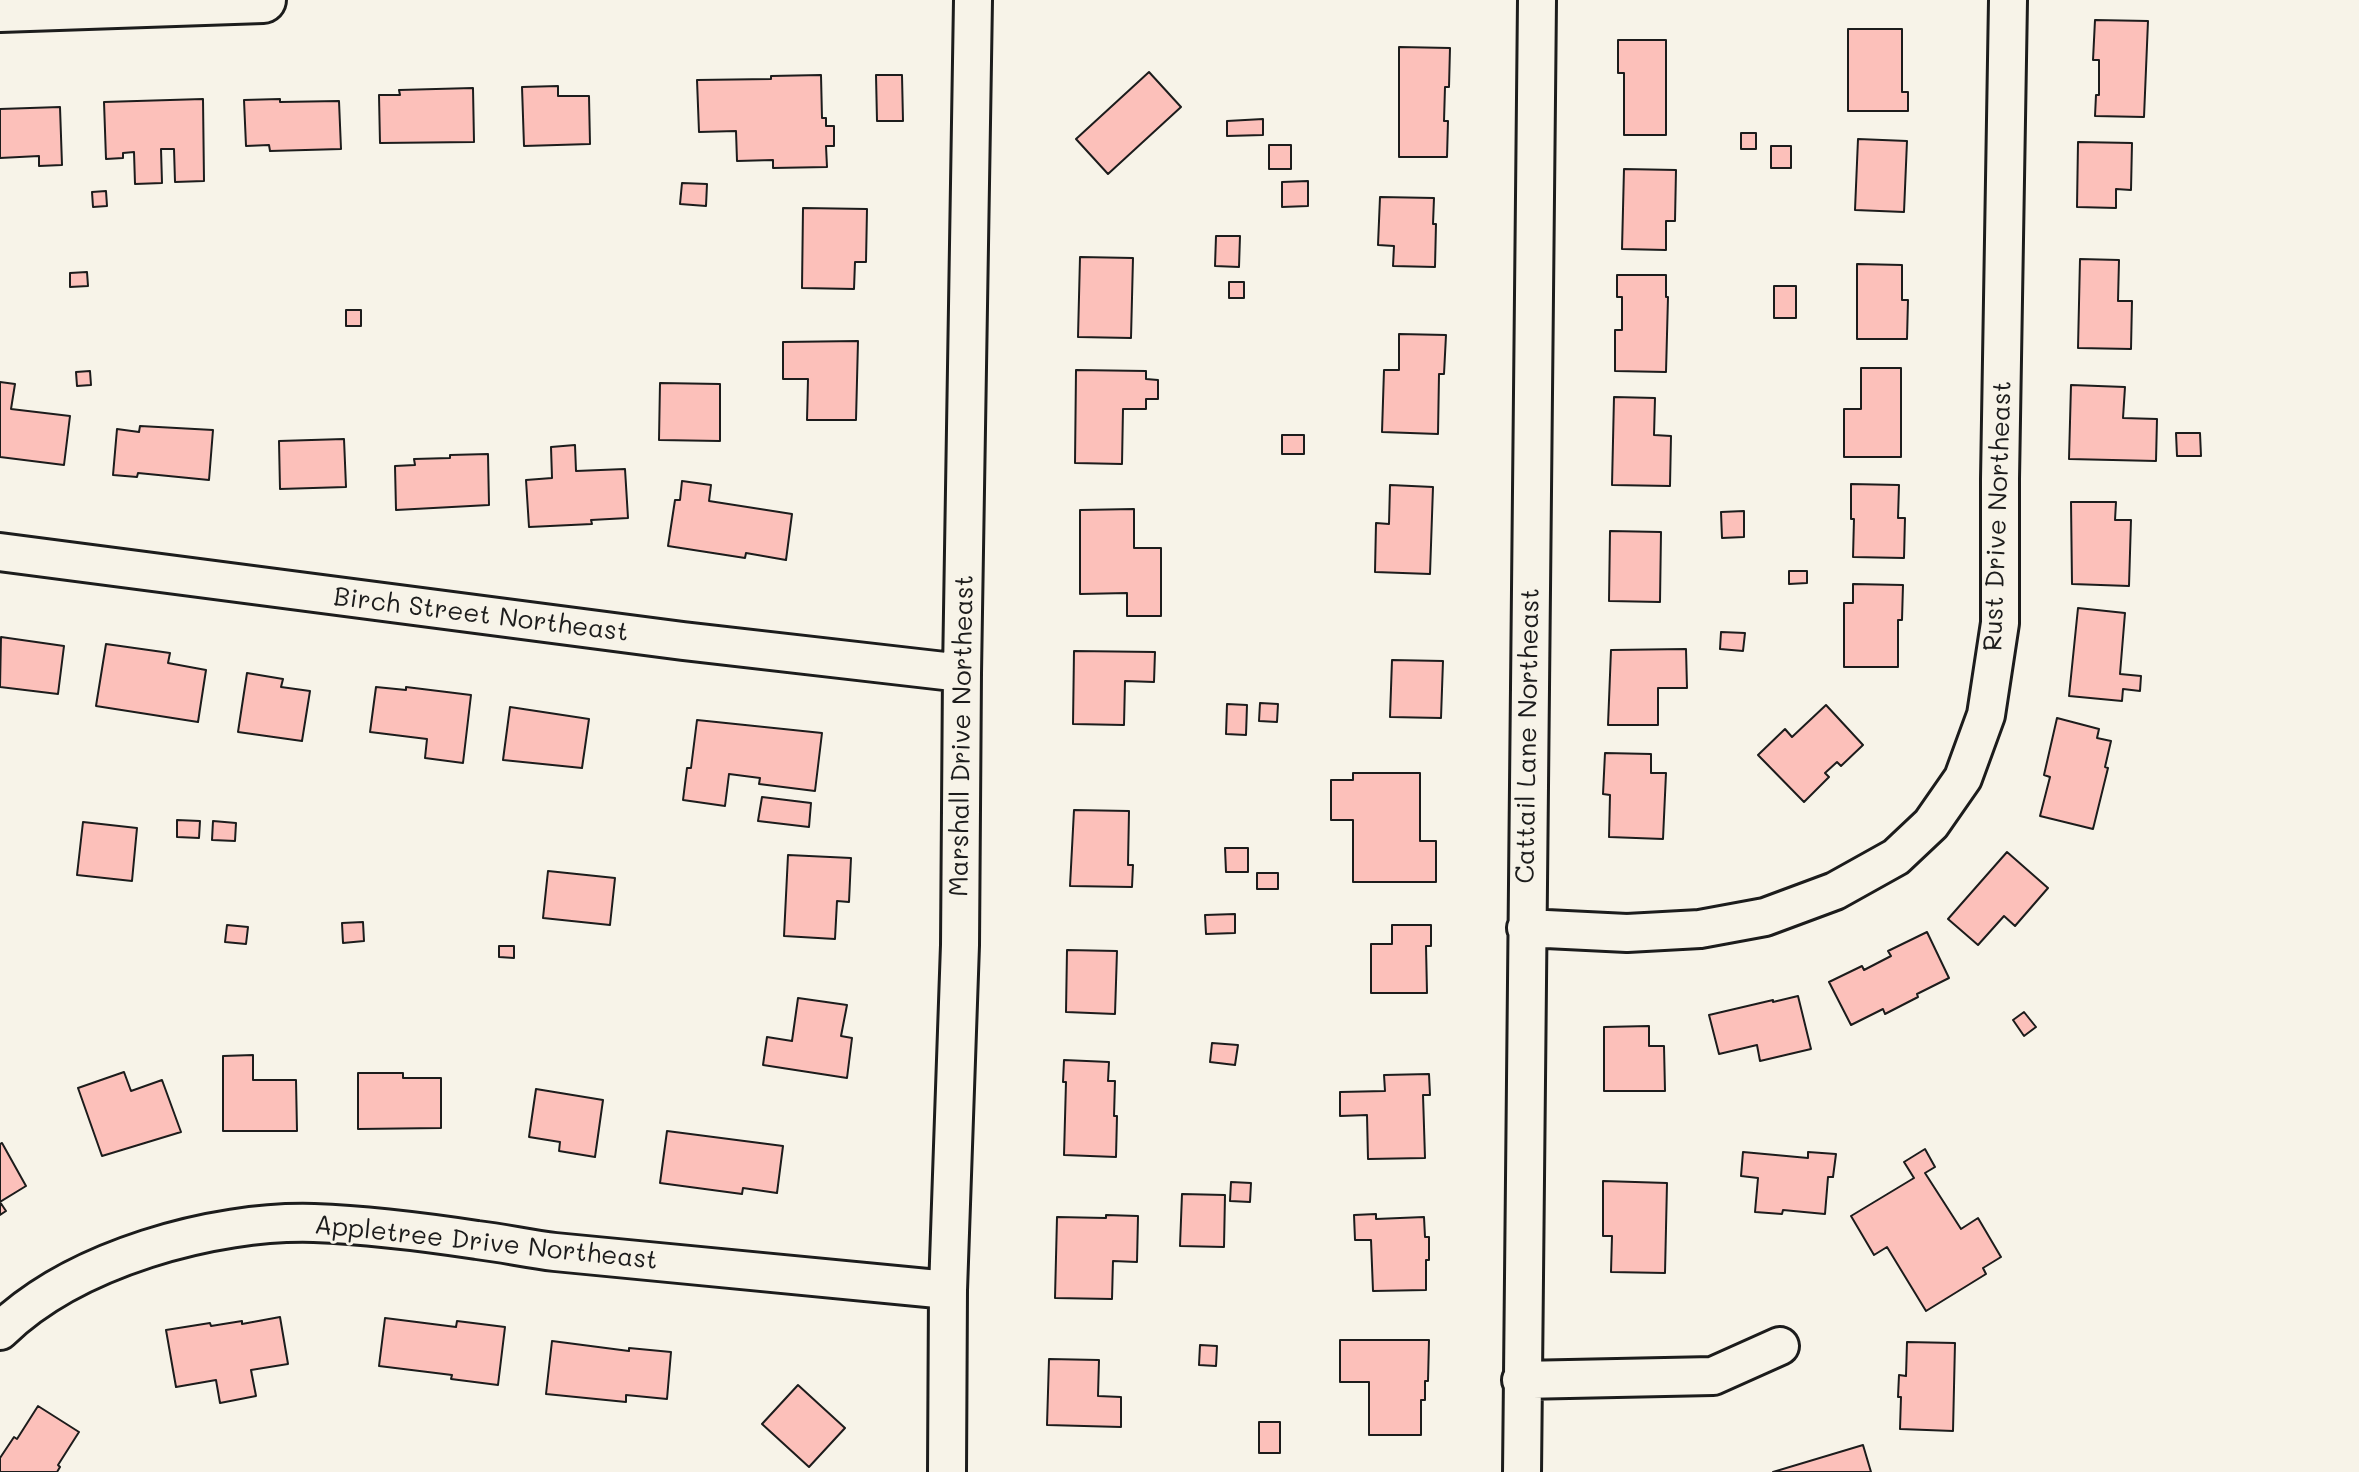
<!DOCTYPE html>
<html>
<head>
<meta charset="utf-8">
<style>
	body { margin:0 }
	canvas { display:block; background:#f7f3e8 }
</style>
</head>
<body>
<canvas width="2359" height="1472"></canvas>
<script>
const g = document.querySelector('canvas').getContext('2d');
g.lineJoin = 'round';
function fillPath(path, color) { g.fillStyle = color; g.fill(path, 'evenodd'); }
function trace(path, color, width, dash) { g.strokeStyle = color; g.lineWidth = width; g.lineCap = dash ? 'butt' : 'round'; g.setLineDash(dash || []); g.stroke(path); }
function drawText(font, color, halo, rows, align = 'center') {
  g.font = font + ' Mali,sans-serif'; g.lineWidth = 6; g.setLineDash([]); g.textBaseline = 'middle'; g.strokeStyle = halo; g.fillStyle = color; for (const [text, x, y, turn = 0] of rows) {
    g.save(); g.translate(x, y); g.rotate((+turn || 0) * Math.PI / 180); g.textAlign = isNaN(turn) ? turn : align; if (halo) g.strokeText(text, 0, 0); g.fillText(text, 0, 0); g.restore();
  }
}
const building = new Path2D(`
	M2095,20L2148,21L2144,117L2095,116L2096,95H2099V60H2093Z
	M1848,29H1902V92H1908V111H1848Z
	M1618,40H1666V135H1624V73H1618Z
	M1399,47L1450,48L1449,87H1445L1444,121H1448L1447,157H1399Z
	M1149,72L1181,107L1108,174L1076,139Z
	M821,75L822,118H826V126H834V146H826L827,167L773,168V160L737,161L736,131L699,132L697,80L771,79V76Z
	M876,75H902L903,121H877Z
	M558,86V96H589L590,144L524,146L522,87Z
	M473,88L474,142L380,143L379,95H400L399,90Z
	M203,99L204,181L175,182L174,149H161L162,183L135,184L134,152L123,153V158L106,159L104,102Z
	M280,99V102L339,101L341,149L270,151L269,145L246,146L244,100Z
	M60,107L62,165L39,166V156L0,158V109Z
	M1263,119V135L1227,136V121Z
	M1741,133H1756V149H1741Z
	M1858,139L1907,141L1904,212L1855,210Z
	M2078,142L2132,143L2131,190L2116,189V208L2077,207Z
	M1269,145H1291V169H1269Z
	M1771,146H1791V168H1771Z
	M1624,169L1676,170L1675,221H1666V250L1622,249Z
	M1308,181V206L1282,207V182Z
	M682,183L707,184L706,206L680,204Z
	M106,191L107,206L93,207L92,192Z
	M1380,197L1434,198L1433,224H1436L1435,267L1393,266L1394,246L1378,245Z
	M803,208L867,209L866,262H855L854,289L802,288Z
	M1216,236H1240L1239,267L1215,266Z
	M1080,257L1133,258L1131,338L1078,337Z
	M2080,259L2119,260L2118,301H2132L2131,349L2078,348Z
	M1857,264L1902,265V300H1908L1907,339H1857Z
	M87,272L88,286L70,287V273Z
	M1617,275H1666V297H1668L1666,372L1615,371V330H1622V297H1617Z
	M1229,282H1244V298H1229Z
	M1774,286H1796V318H1774Z
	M346,310H361V326H346Z
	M1399,334L1446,335L1444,374H1439L1438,434L1382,432L1384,370H1399Z
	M858,341L856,420H807L808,379H783V342Z
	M1861,368H1901V457H1844V409H1861Z
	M1076,370L1146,371V379L1158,380V399H1146V409H1123L1122,464L1075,463Z
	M90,371L91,385L77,386L76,372Z
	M0,382L15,384L11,409L70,416L64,465L0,457Z
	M660,383L720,384V441L659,440Z
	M2071,385L2125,387L2123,418L2157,419L2156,461L2069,459Z
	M1614,397L1655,398L1654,435L1671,436L1670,486L1612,485Z
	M140,426L213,430L209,480L138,473L137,477L113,475L117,429L139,432Z
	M2176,433H2200L2201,456H2177Z
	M1282,435H1304V454H1282Z
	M344,439L346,487L280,489L279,441Z
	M575,445L576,471L625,469L628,518L591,520L592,524L529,527L526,480L552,478L551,447Z
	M488,454L489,505L396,510L395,466L415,465L414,459L450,458V455Z
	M682,481L711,485L709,501L792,514L786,560L746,553L745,558L668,546L675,500H680Z
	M1851,484L1899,485L1898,518H1905L1904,558L1853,557L1854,519H1851Z
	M1390,485L1433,487L1430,574L1375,572L1376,523L1389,524Z
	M2071,502H2116L2115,520H2131L2129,586L2072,584Z
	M1134,509V548H1161V616H1127V593L1080,594V510Z
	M1744,511V537L1722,538L1721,512Z
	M1610,531L1661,532L1660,602L1609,601Z
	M1789,571H1807V583L1789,584Z
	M1853,584L1903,585L1902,620H1898V667H1844V603H1853Z
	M2078,608L2125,613L2120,674L2141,676L2140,691L2123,689L2122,701L2069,696Z
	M1721,632L1745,633L1743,651L1720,649Z
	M1,637L64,646L58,694L0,687Z
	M106,644L170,653L168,663L206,670L198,722L96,706Z
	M1686,649L1687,688H1658V725H1608L1611,650Z
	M1074,651L1155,652L1154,682L1125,681L1124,725L1073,724Z
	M1392,660L1443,661L1441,718L1390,717Z
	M247,673L283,679L281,687L310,691L302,741L238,732Z
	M376,687L406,690V687L471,695L463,763L425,758L427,739L370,732Z
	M1260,703L1278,704L1277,722L1259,721Z
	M1227,704L1247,705L1246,735L1226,734Z
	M1826,705L1863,745L1841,766L1837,762L1825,773L1829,777L1804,802L1758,755L1785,729L1792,737Z
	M510,707L589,719L582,768L503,760Z
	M2057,718L2099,729L2097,738L2111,741L2105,767L2108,768L2093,829L2040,816L2050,777L2044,775Z
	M697,720L822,733L815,791L759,784L760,778L729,774L725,806L683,800L687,768H691Z
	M1605,753L1651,754V773H1666L1663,839L1609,837L1610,795L1603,794Z
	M1353,773H1420V841H1436V882H1353V820H1331V780H1353Z
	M762,797L811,803L809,827L758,821Z
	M1074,810L1129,811L1128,865H1133L1132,887L1070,886Z
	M177,820L200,821L199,838L177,837Z
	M213,821L236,823L235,841L212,840Z
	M83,822L137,828L132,881L77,875Z
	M1225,848H1248V872H1226Z
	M2007,852L2048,888L2015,926L2004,916L1978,945L1948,919Z
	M788,855L851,858L849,902L837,901L835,939L784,936Z
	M548,871L615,878L610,925L543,918Z
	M1257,873H1278V889H1257Z
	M1235,914V933L1206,934L1205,915Z
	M363,922L364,941L343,943L342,923Z
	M227,925L248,927L246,944L225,942Z
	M1392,925H1431V946H1426L1427,993H1371V944H1392Z
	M1927,932L1949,978L1917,994L1918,997L1885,1014L1883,1009L1851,1025L1829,982L1862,966L1864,970L1891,956L1888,951Z
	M499,946H514V958L499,957Z
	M1067,950L1117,951L1115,1014L1066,1012Z
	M1798,996L1811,1049L1760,1061L1757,1045L1719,1054L1709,1015L1773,1000V1002Z
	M798,998L847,1005L841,1036L852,1038L847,1078L763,1065L767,1037L792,1041Z
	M2024,1012L2036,1027L2024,1036L2013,1020Z
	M1649,1026V1046H1664L1665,1091H1604V1027Z
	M1212,1043L1238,1045L1235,1065L1210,1062Z
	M253,1055V1080H296L297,1131H223V1056Z
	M1064,1060L1109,1062L1108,1081H1115L1114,1116H1117L1116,1157L1064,1155L1066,1082H1063Z
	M124,1072L131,1091L162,1080L181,1132L102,1156L78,1088Z
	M358,1073H403V1078H441V1128L358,1129Z
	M1429,1074L1430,1095H1423L1425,1158L1368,1159L1367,1115L1340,1116V1092L1385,1091L1384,1075Z
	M536,1089L603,1100L595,1157L559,1151L560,1142L529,1137Z
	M667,1131L783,1146L777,1193L743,1188L742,1194L660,1183Z
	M2,1143L26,1186L0,1202L6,1211L0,1215V1144Z
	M1925,1149L1935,1167L1925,1173L1961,1229L1978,1218L2001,1257L1983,1268L1986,1274L1926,1311L1887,1247L1874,1255L1851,1216L1914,1178L1904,1162Z
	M1743,1152L1808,1158V1152L1836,1154L1833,1177H1828L1825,1214L1783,1210L1782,1214L1755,1212L1758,1178L1741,1176Z
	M1603,1181L1667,1183L1665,1273L1611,1272L1612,1236H1603Z
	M1231,1182L1251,1183L1250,1202L1230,1201Z
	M1182,1194L1225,1195L1224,1247L1180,1246Z
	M1376,1214V1219L1424,1217L1425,1237H1429V1260H1426V1290L1373,1291L1371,1240H1355L1354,1215Z
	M1106,1215L1138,1216L1137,1262L1113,1261L1112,1299L1055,1298L1057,1217L1106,1218Z
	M280,1317L288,1364L251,1370L256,1396L220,1403L216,1380L176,1387L166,1330L210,1323L211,1326L242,1321V1324Z
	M385,1318L456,1327L457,1321L505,1327L498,1385L451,1379L452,1375L379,1366Z
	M1340,1340H1429L1428,1381H1425V1400H1421V1435H1369V1382H1340Z
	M552,1341L629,1351V1348L671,1352L667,1399L626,1395V1402L546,1394Z
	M1907,1342L1955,1343L1953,1431L1900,1429L1901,1397H1898L1899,1375L1906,1376Z
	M1200,1345L1217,1346L1216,1366L1199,1365Z
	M1049,1359L1099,1360L1098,1396L1121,1397V1427L1047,1425Z
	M798,1385L845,1428L809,1467L762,1424Z
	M38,1406L79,1432L58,1465L60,1467L57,1472H0V1458L14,1437L17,1439Z
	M1259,1422H1280V1453H1259Z
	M1863,1445L1871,1472H1773Z`);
fillPath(building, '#fcc0ba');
trace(building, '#1c1c1c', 2);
const street = new Path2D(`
	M0,552L683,641L962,673
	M1526,928L1627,933L1700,929L1765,917L1835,891L1896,857L1931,824L1963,778L1986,715L2000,623V479L2008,0
	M0,1331C74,1259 213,1220 314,1223C369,1225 424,1232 477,1240C503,1243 529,1249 555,1252C686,1264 817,1277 948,1290
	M1521,1380L1713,1376L1780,1346
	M947,1472L948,1290L960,945L962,673L973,0
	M1522,1472L1537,0`);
const secondary = new Path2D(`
	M0,9L263,0`);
trace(street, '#1c1c1c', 42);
trace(secondary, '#1c1c1c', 50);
trace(street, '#f7f3e8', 36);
trace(secondary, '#f7f3e8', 44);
drawText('26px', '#1c1c1c', '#f7f3e8', [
	["Rust Drive Northeast",1998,516,-88],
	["Birch Street Northeast",481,615,7],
	["Marshall Drive Northeast",962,736,-89],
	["Cattail Lane Northeast",1528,736,-89],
	["Appletree Drive Northeast",486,1243,6]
]);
</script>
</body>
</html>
